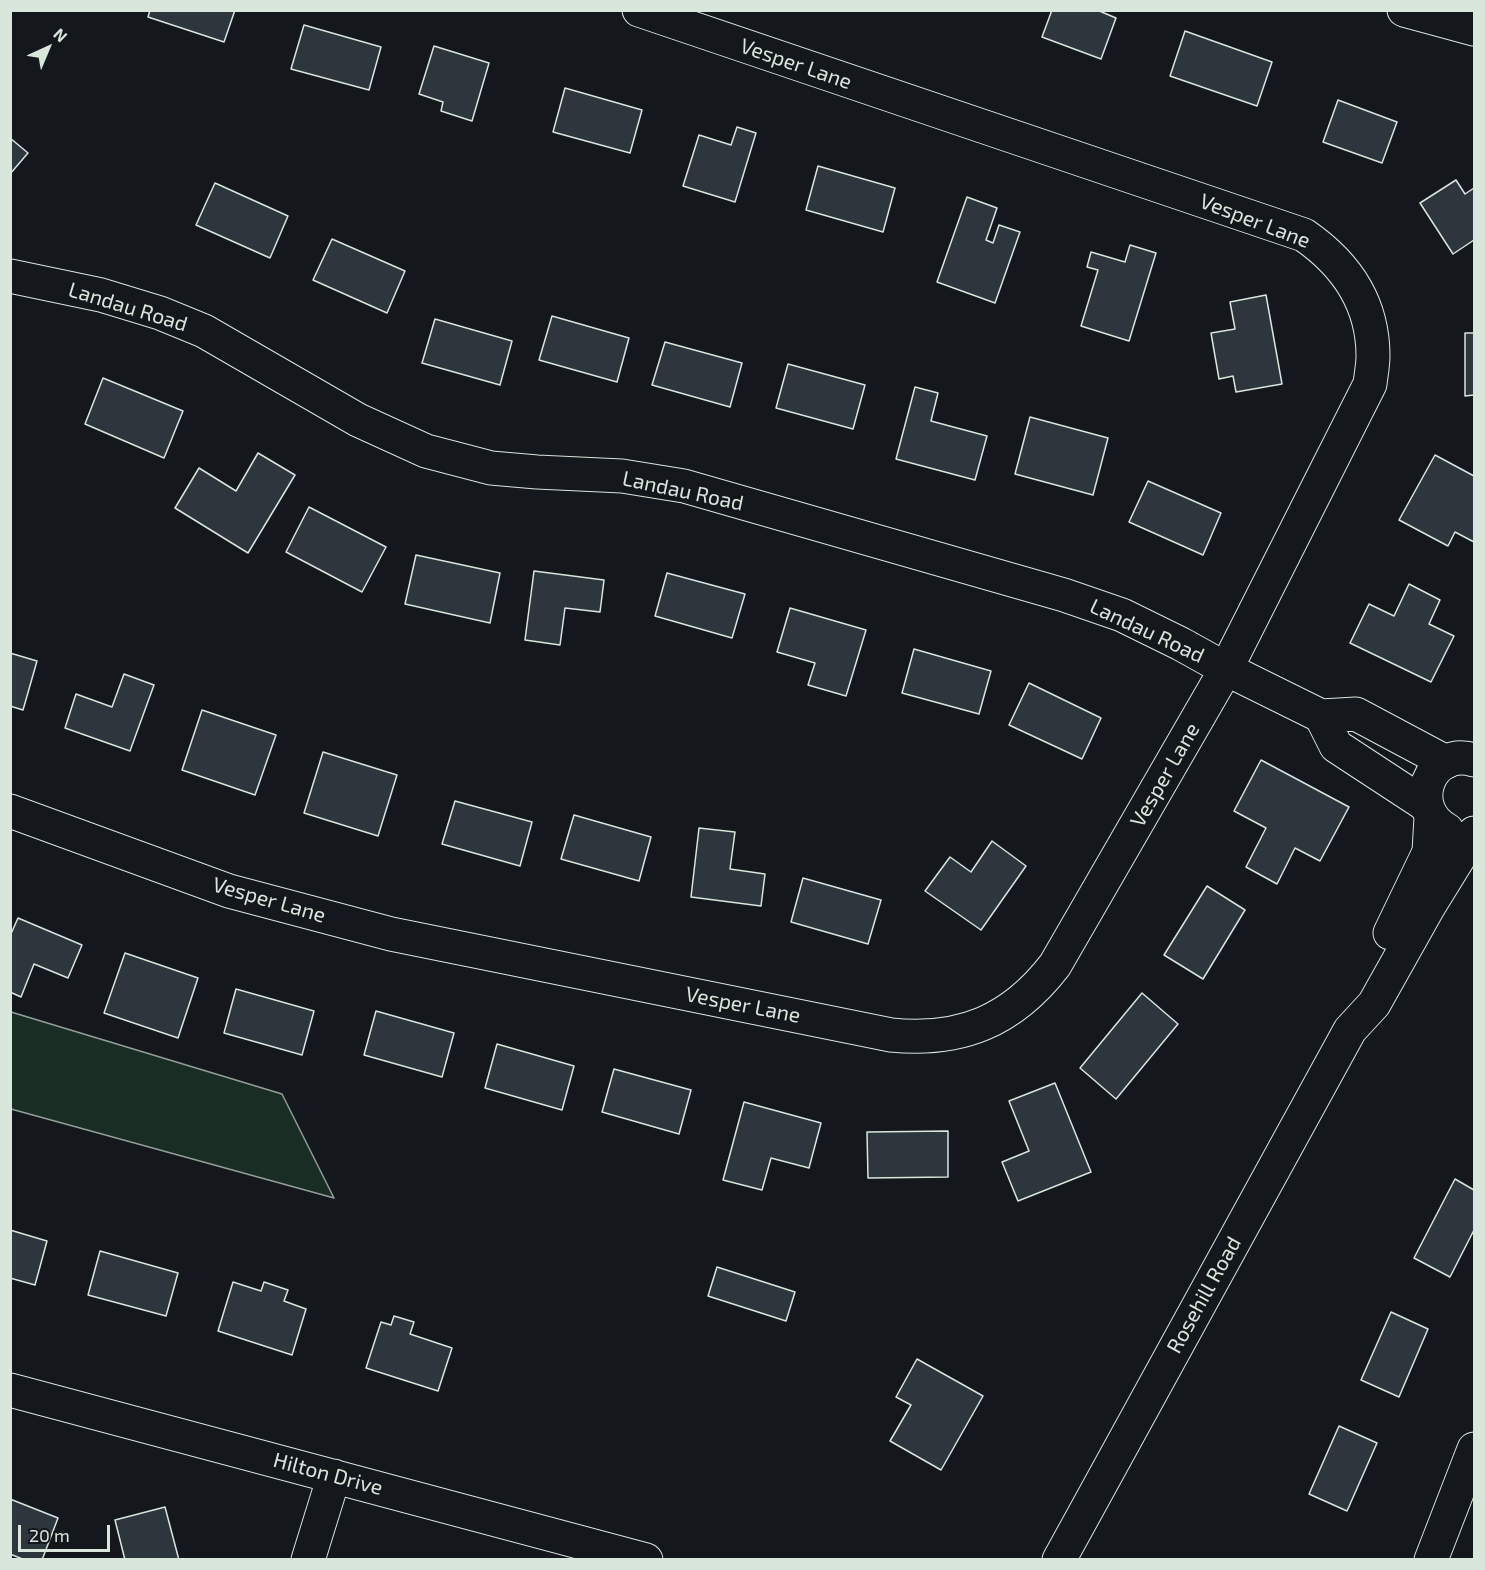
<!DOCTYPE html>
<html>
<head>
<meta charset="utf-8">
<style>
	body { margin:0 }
	#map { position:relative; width:1485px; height:1570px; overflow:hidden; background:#14181c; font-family:"Exo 2",sans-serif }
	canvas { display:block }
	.frame { position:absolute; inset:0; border:12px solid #d8e6dc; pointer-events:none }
	.north { position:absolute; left:18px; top:18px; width:60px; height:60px; -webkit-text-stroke:4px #14181c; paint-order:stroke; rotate:44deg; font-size:16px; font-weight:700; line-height:24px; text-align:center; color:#d8e6dc }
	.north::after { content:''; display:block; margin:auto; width:21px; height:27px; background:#d8e6dc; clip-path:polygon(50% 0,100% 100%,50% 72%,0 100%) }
	.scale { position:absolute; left:18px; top:1525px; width:92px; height:27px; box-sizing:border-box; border:3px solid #d8e6dc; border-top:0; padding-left:8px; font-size:18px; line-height:21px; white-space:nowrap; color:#d8e6dc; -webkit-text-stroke:4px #14181c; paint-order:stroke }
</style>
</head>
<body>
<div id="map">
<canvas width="1485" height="1570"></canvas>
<div class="frame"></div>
<div class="north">N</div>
<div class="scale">20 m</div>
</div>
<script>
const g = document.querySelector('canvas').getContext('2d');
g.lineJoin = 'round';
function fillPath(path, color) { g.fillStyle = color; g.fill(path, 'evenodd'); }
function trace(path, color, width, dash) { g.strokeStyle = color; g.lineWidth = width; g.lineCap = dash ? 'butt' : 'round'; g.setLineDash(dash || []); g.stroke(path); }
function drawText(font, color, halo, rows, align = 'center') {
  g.font = font + ' "Exo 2",sans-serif'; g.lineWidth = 4.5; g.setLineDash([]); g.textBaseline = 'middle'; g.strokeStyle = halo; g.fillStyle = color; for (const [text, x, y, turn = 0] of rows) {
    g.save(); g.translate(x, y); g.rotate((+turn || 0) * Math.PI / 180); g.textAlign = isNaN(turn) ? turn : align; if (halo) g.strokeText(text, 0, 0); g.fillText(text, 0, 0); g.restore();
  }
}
const green = new Path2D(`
	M11,1012L282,1094L334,1198L11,1109Z`);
fillPath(green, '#1a2d24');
trace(green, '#939e99', 1.5);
const building = new Path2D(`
	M150,10H235L224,42L148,17Z
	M1052,10H1097L1116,18L1101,59L1042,37Z
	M304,25L381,47L369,90L291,69Z
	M1185,31L1272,62L1257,106L1170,76Z
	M434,46L489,63L472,121L441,111L443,102L419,94Z
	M565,88L642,110L630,153L553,132Z
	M1338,100L1397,122L1382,163L1323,142Z
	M737,127L756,133L735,202L683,186L699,135L731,145Z
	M10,138L28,153L10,174Z
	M818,166L895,188L883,232L806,210Z
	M1456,180L1465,194L1474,188V240L1453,254L1420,203Z
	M215,183L288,216L270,258L196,225Z
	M967,197L997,208L986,240L993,243L999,225L1020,232L995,303L937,282Z
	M332,239L405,271L387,313L313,280Z
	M1130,245L1156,253L1129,341L1081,326L1098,270L1087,267L1091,252L1125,262Z
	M1266,295L1282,384L1236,392L1233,376L1219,379L1211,333L1235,329L1230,302Z
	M552,316L629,338L617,382L539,360Z
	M435,319L512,341L500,385L422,363Z
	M1465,333H1474V395L1465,396Z
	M665,342L742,363L730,407L652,385Z
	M788,364L865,385L853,429L776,408Z
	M103,378L183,411L164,458L85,424Z
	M915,387L938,393L931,421L987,436L975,480L896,459Z
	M1030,417L1108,438L1093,495L1015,474Z
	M258,453L295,475L248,553L175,508L199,468L236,491Z
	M1435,455L1474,476V542L1455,532L1448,546L1399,520Z
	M1148,481L1221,513L1203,555L1129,522Z
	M309,507L386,547L362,592L286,552Z
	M416,555L500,573L490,623L405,604Z
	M534,571L604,580L600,612L565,608L560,645L525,640Z
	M667,573L745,594L732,638L655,616Z
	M1409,584L1440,600L1429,624L1454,636L1431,682L1350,643L1369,604L1394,616Z
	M790,608L866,630L846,696L808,685L815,663L777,652Z
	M914,649L991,671L979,714L902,693Z
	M10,653L37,661L23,710L10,706Z
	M124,674L154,685L130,751L65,728L76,694L112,707Z
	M1029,683L1101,718L1082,759L1009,725Z
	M202,710L276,735L255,795L182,770Z
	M323,752L397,775L378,836L304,813Z
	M1261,760L1349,807L1320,861L1295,848L1277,884L1246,867L1266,828L1234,811Z
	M455,801L532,822L520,866L442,844Z
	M574,815L651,837L639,881L561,859Z
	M699,828L735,832L730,869L765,874L761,906L691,897Z
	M992,841L1026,866L981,930L925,891L950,857L971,872Z
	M803,878L881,900L868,944L791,922Z
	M1207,886L1245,910L1203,979L1164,955Z
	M18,918L82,945L68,978L34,964L21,997L10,992V936Z
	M125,953L198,978L178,1038L104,1013Z
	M236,989L314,1011L302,1055L224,1033Z
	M1142,993L1178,1024L1116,1099L1080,1068Z
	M376,1011L454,1033L442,1077L364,1055Z
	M497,1044L574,1066L562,1110L485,1088Z
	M614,1069L691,1090L679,1134L602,1112Z
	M1055,1083L1091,1172L1018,1201L1002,1162L1029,1151L1009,1101Z
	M744,1102L821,1123L809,1168L771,1158L762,1190L723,1180Z
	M948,1131V1177L868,1178L867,1132Z
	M1455,1179L1474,1190V1230L1450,1277L1414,1258Z
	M10,1230L47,1241L35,1285L10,1278Z
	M100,1251L178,1273L166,1316L88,1295Z
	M717,1267L795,1292L786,1321L708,1296Z
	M233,1282L261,1291L264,1282L288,1290L284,1301L306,1309L292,1355L218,1331Z
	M1391,1312L1428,1329L1399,1397L1361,1380Z
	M394,1316L414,1322L410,1334L452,1348L438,1391L366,1368L381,1322L391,1325Z
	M917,1359L983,1396L941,1470L890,1441L911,1405L896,1397Z
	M1339,1426L1377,1443L1347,1511L1309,1494Z
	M10,1499L58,1518L42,1560H25L10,1554Z
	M165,1507L179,1560H125L115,1520Z`);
fillPath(building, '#2c363c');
trace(building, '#d8e6dc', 1.5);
const minor = new Path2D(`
	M1404,10L1474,29
	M10,276L101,295L160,313L204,331L358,420L426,451L491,468L537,472L622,476L684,486L1064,595L1122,615L1181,644L1226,669L1321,716L1356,714L1446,762
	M1321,716L1336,746L1426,805
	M10,811L229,891L391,934L891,1035C961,1042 1012,1021 1055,965L1226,669L1370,384C1371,375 1373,365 1373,356C1373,303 1346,264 1304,235L639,10
	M10,1390L646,1560
	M308,1560L334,1476
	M1431,1560L1474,1449`);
const major = new Path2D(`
	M1447,830C1406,807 1430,746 1474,760
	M1390,933L1429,852L1431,817
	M1059,1560L1350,1030L1374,1004L1429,906L1474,833`);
trace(minor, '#d8e6dc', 35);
trace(major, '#d8e6dc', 35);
trace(minor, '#14181c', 33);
trace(major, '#14181c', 33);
drawText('21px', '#d8e6dc', '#14181c', [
	["Vesper Lane",796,64,19],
	["Vesper Lane",1255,221,21],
	["Landau Road",128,307,17],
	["Landau Road",683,491,12],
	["Landau Road",1147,631,25],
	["Vesper Lane",1165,775,-60],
	["Vesper Lane",269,900,16],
	["Vesper Lane",743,1005,11],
	["Rosehill Road",1204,1295,-61],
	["Hilton Drive",328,1474,15]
]);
</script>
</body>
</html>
